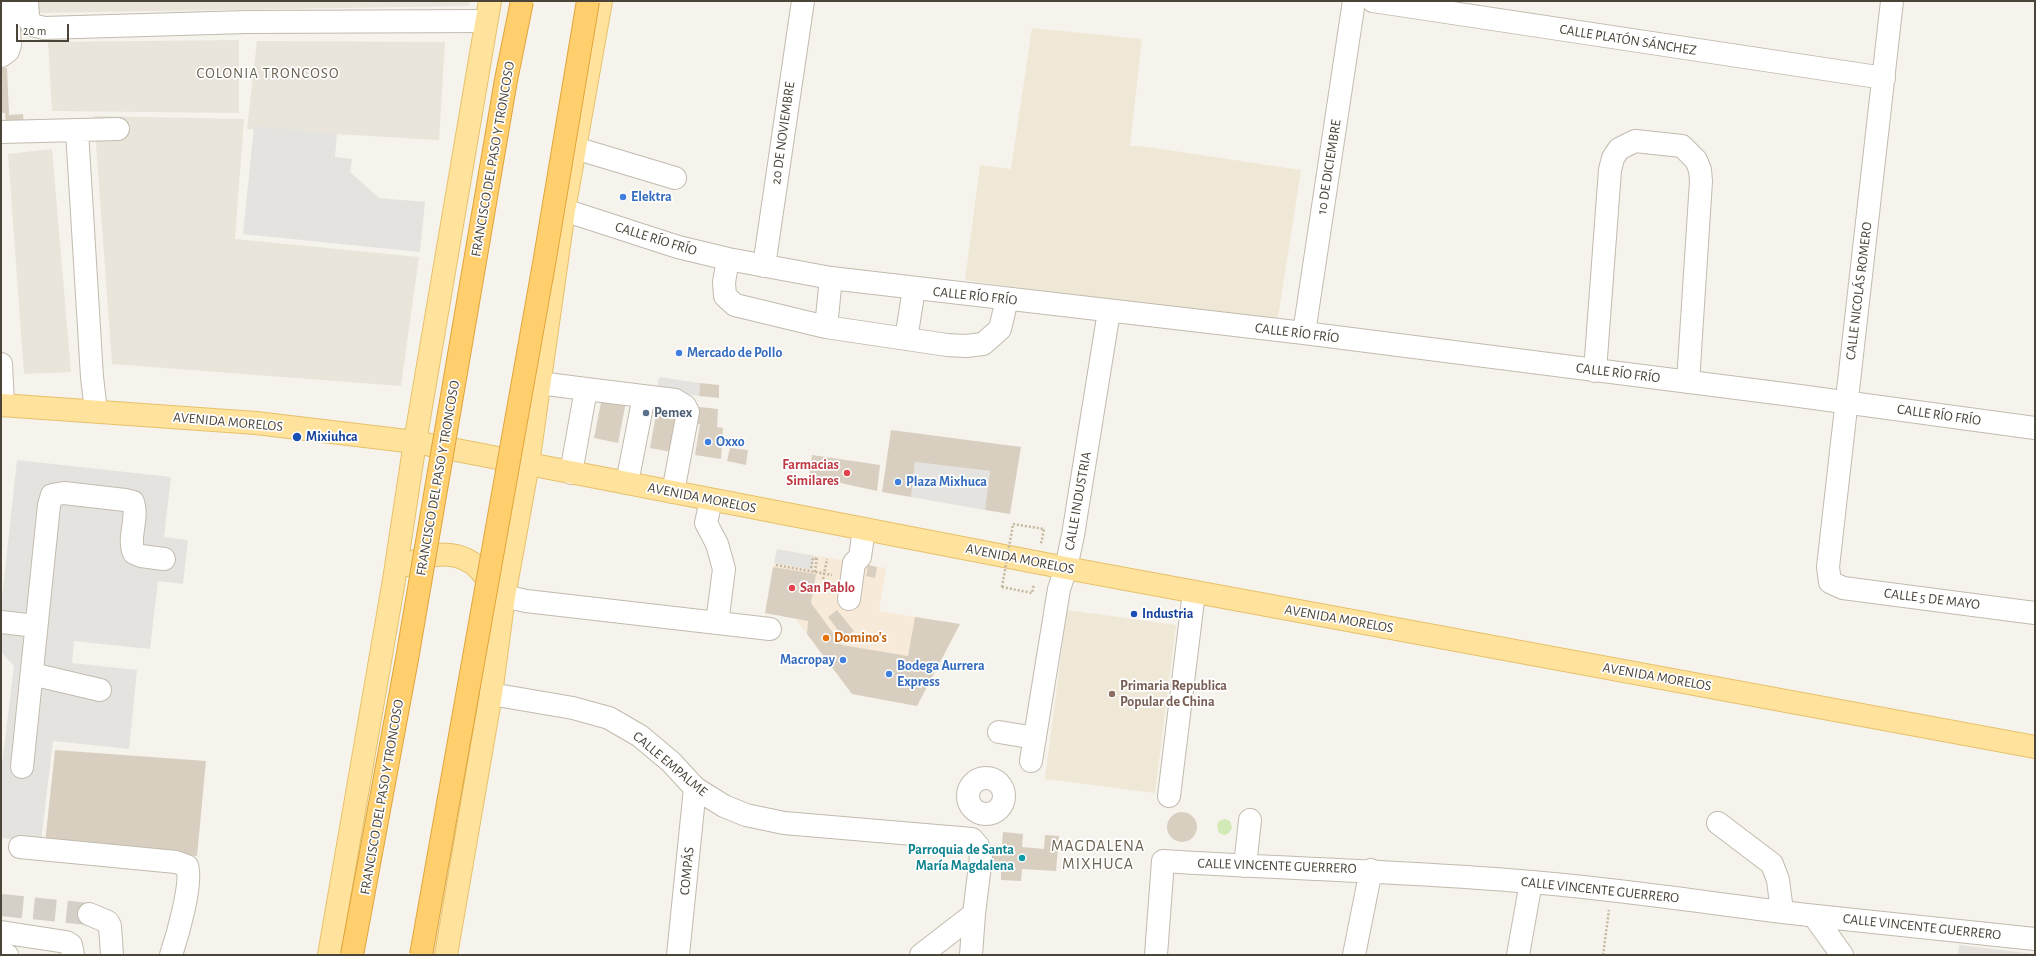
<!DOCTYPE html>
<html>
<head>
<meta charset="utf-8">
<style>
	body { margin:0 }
	#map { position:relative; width:2036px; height:956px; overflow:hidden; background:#f6f3ec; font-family:"Alegreya Sans",sans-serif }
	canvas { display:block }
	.frame { position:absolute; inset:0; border:2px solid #4b4439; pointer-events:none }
	.scale { position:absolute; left:16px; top:24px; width:53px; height:18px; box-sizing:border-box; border:2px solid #4b4439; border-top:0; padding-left:5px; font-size:12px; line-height:14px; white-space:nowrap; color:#4b4439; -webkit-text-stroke:3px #fff; paint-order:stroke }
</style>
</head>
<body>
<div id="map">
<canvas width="2036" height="956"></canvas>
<div class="frame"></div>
<div class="scale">20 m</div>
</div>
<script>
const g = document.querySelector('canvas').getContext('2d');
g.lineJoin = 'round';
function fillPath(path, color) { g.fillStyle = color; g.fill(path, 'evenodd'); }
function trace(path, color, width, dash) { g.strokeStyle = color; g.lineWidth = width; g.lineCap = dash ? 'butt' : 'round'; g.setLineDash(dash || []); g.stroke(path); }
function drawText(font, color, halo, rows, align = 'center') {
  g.font = font + ' "Alegreya Sans",sans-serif'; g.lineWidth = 3.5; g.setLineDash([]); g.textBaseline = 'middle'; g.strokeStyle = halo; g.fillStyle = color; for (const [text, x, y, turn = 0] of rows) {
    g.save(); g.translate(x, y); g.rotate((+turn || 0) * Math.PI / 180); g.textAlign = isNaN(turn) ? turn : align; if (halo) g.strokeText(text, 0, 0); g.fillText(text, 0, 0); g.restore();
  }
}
fillPath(new Path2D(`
	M31,1H469V6L32,13Z
	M239,40V113L52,111L48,42Z
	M257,41L445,42L439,140L247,129Z
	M94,116L244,119L235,239L419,257L401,386L112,364Z
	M52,149L71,372L24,374L8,154Z`), '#eae5da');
fillPath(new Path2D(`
	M777,549L886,568L879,611L960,624L917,706L852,694L795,618L765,613Z`), '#f7ead8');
fillPath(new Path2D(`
	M1959,945L2035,954V955H1958Z`), '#e6e2dd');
fillPath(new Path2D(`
	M1032,28L1142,39L1130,146H1141L1301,170L1277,324L965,280L980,165L1011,169Z
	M1067,610L1176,625L1155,793L1045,779Z`), '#efe8d6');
fillPath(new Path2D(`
	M1225,819L1230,821L1232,828L1228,834L1224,835L1219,833L1217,826L1219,821Z`), '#d2eab5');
fillPath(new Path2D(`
	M254,126L337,134L335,157L352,159L350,172L379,198L425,202L420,252L243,234Z
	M659,377L700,383L699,396L657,389Z
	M17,460L171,477L164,537L188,540L183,584L158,581L150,649L74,641L72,663L137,670L129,749L53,741L41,842L1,838V772L14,666L1,652V607Z
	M915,462L990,471L985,510L911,497Z
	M777,549L815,556L812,570L774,563Z`), '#e5e3e0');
fillPath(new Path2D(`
	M1,68H7L9,115L23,114L24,126H6L5,113H1Z
	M700,383L719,385V398L699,396Z
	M602,397L626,402L618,443L594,438Z
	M658,403L682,407L677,453L650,448Z
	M699,407L718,409L717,427L723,428L721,459L695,455L700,424H697Z
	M891,430L1021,447L1010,514L985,510L990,471L915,462L911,497L882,492Z
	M730,448L748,450L746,465L727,461Z
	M812,455L880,465L877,491L809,476Z
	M868,565L877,567L875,578L866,576Z
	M773,567L816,574L811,603L842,645L908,656L915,617L960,624L917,706L852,694L807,634L808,621L765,613Z
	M837,610L854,631L844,638L828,617Z
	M55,750L206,761L197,856L45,843Z
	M1167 827a15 15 0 1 1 30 0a15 15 0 1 1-30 0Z
	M1003,832L1023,834L1022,847L1044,849L1045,835L1059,836L1056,871L1022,869L1021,881L1001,880V867L987,866L988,845L1002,846Z`), '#d8cfc1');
trace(new Path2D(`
	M1,905L89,914`), '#d4d0c8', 22, [22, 11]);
const minor = new Path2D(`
	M27,1L28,17L32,25L44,28L247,22L486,21
	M1373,1L1884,78
	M1892,1L1828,567L1830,582L1843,588L2035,613
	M1,56L8,51L10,45L7,1
	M77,131L92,377L96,411
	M1,132L118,129
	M575,148L675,178
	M564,210L678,247L728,259L831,278L1304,333L1792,395L2035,428
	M728,259L724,282L725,296L735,305L826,327L947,345L966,346L983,344L1000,329L1007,299
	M764,266L803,1
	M826,327L831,278
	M1304,333L1354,1
	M906,339L914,289
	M1,364L3,405
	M1595,371L1610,170L1613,158L1619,149L1635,141L1682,146L1696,160L1700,170L1701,181L1688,382
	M539,383L586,389
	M571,473L586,389L675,400L685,406L688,412L673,492
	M627,483L644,396
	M711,500L706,523L717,544L724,569L717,623
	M504,596L526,601L770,629
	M849,599L854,563L860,557L864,529
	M1,622L36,626
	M32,674L100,690
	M491,694L573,708L609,718L640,736L671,762L695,788L724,806L746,815L784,823L972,839L978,846L981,857L974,914L971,955
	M999,732L1035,738
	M1031,761L1059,589L1066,568L1073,535L1109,311
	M22,767L49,505L52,495L64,493L125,500L133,502C139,518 127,538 134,553L141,556L164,559
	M968 796a18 18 0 1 1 36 0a18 18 0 1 1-36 0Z
	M1169,796L1194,592
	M1718,823L1772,864L1778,880L1782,911
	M20,847L176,862L187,866C193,883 177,937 171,955
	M1245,866L1250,820
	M89,914L108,922L110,926L112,955
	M1814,916L1842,955
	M1,932L66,942L71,945L73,955
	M1,954L7,955
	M678,955L695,788
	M921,955L974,914
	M1156,955L1163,861C1286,869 1409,871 1532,882C1627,890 1721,905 1816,916C1889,924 1962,931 2035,939
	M1354,955L1371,870
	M1518,955L1531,882`);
const major = new Path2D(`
	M1,405L256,423L415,442L1066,568L2035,747
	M408,565C430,552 460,549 479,569C486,576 490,585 497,591
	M329,955L394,580L415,442L490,1
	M446,955L491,694L504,596L528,464L564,210L601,1`);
trace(minor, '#c2bbae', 24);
trace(major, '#e6c16a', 24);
trace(new Path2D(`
	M1013,524L1044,529L1041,544
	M776,565L832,575
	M811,568L813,558L817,559
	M815,572L817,557
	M823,579L827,559
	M1002,587L1032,593L1034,584
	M1004,799H1008
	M1603,955L1609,910`), '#c4b79f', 2.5, [2, 2]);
trace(minor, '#fff', 22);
trace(major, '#ffe39c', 22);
const highwayBridge = new Path2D(`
	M352,955L407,659L506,80L522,1
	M421,955L545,258L588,1`);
trace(highwayBridge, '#e0a43c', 24, []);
trace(new Path2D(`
	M1002,587L1013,524`), '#c4b79f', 2.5, [2, 2]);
trace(highwayBridge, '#ffcf6e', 22);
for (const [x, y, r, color] of [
	[623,197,4,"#3f7fe0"],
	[679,353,4,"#3f7fe0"],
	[646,413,4,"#5c6f8a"],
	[297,437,5,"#1a4fb4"],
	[708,442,4,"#3f7fe0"],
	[847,473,4,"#e0444e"],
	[898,482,4,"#3f7fe0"],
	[792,588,4,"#e0444e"],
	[1134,614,4,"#1a4fb4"],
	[826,638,4,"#e8710a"],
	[843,660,4,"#3f7fe0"],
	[889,674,4,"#3f7fe0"],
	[1112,694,4,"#8d6e63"],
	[1022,858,4,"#0f9aa8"]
]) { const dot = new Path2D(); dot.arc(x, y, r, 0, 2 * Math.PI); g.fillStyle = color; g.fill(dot); trace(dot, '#fff', 1.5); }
drawText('14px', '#4b4439', '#fff', [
	["CALLE PLATÓN SÁNCHEZ",1628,40,9],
	["20 DE NOVIEMBRE",783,133,-82],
	["FRANCISCO DEL PASO Y TRONCOSO",493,159,-80],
	["10 DE DICIEMBRE",1329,167,-81],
	["CALLE RÍO FRÍO",656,239,17],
	["CALLE NICOLÁS ROMERO",1859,291,-83],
	["CALLE RÍO FRÍO",975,296,6],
	["CALLE RÍO FRÍO",1297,333,7],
	["CALLE RÍO FRÍO",1618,373,7],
	["CALLE RÍO FRÍO",1939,415,8],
	["AVENIDA MORELOS",228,422,5],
	["FRANCISCO DEL PASO Y TRONCOSO",438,478,-80],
	["AVENIDA MORELOS",702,498,11],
	["CALLE INDUSTRIA",1078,501,-80],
	["AVENIDA MORELOS",1020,559,11],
	["CALLE 5 DE MAYO",1932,599,7],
	["AVENIDA MORELOS",1339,619,10],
	["AVENIDA MORELOS",1657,677,10],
	["CALLE EMPALME",670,764,40],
	["FRANCISCO DEL PASO Y TRONCOSO",382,797,-80],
	["CALLE VINCENTE GUERRERO",1277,866,2],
	["COMPÁS",687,871,-84],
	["CALLE VINCENTE GUERRERO",1600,890,6],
	["CALLE VINCENTE GUERRERO",1922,927,6]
]);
drawText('bold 14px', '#366cbe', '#fff', [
	["Elektra",631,197],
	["Mercado de Pollo",687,353],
	["Oxxo",716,442],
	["Plaza Mixhuca",906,482],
	["Macropay",835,660,"right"],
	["Bodega Aurrera",897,666],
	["Express",897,682]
], 'left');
drawText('bold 14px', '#4e5e75', '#fff', [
	["Pemex",654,413]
], 'left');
drawText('bold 14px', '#164399', '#fff', [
	["Mixiuhca",306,437],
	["Industria",1142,614]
], 'left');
drawText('bold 14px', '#be3a42', '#fff', [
	["Farmacias",839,465],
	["Similares",839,481],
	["San Pablo",800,588,"left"]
], 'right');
drawText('bold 14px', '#c56008', '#fff', [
	["Domino's",834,638]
], 'left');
drawText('bold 14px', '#785e54', '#fff', [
	["Primaria Republica",1120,686],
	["Popular de China",1120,702]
], 'left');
drawText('bold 14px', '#0d838f', '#fff', [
	["Parroquia de Santa",1014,850],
	["María Magdalena",1014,866]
], 'right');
g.letterSpacing = '1px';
drawText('15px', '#6e6250', '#fff', [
	["COLONIA TRONCOSO",268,73]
]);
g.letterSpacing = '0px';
g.letterSpacing = '1px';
drawText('16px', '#6e6250', '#fff', [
	["MAGDALENA",1098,846],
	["MIXHUCA",1098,864]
]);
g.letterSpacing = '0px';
</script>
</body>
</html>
